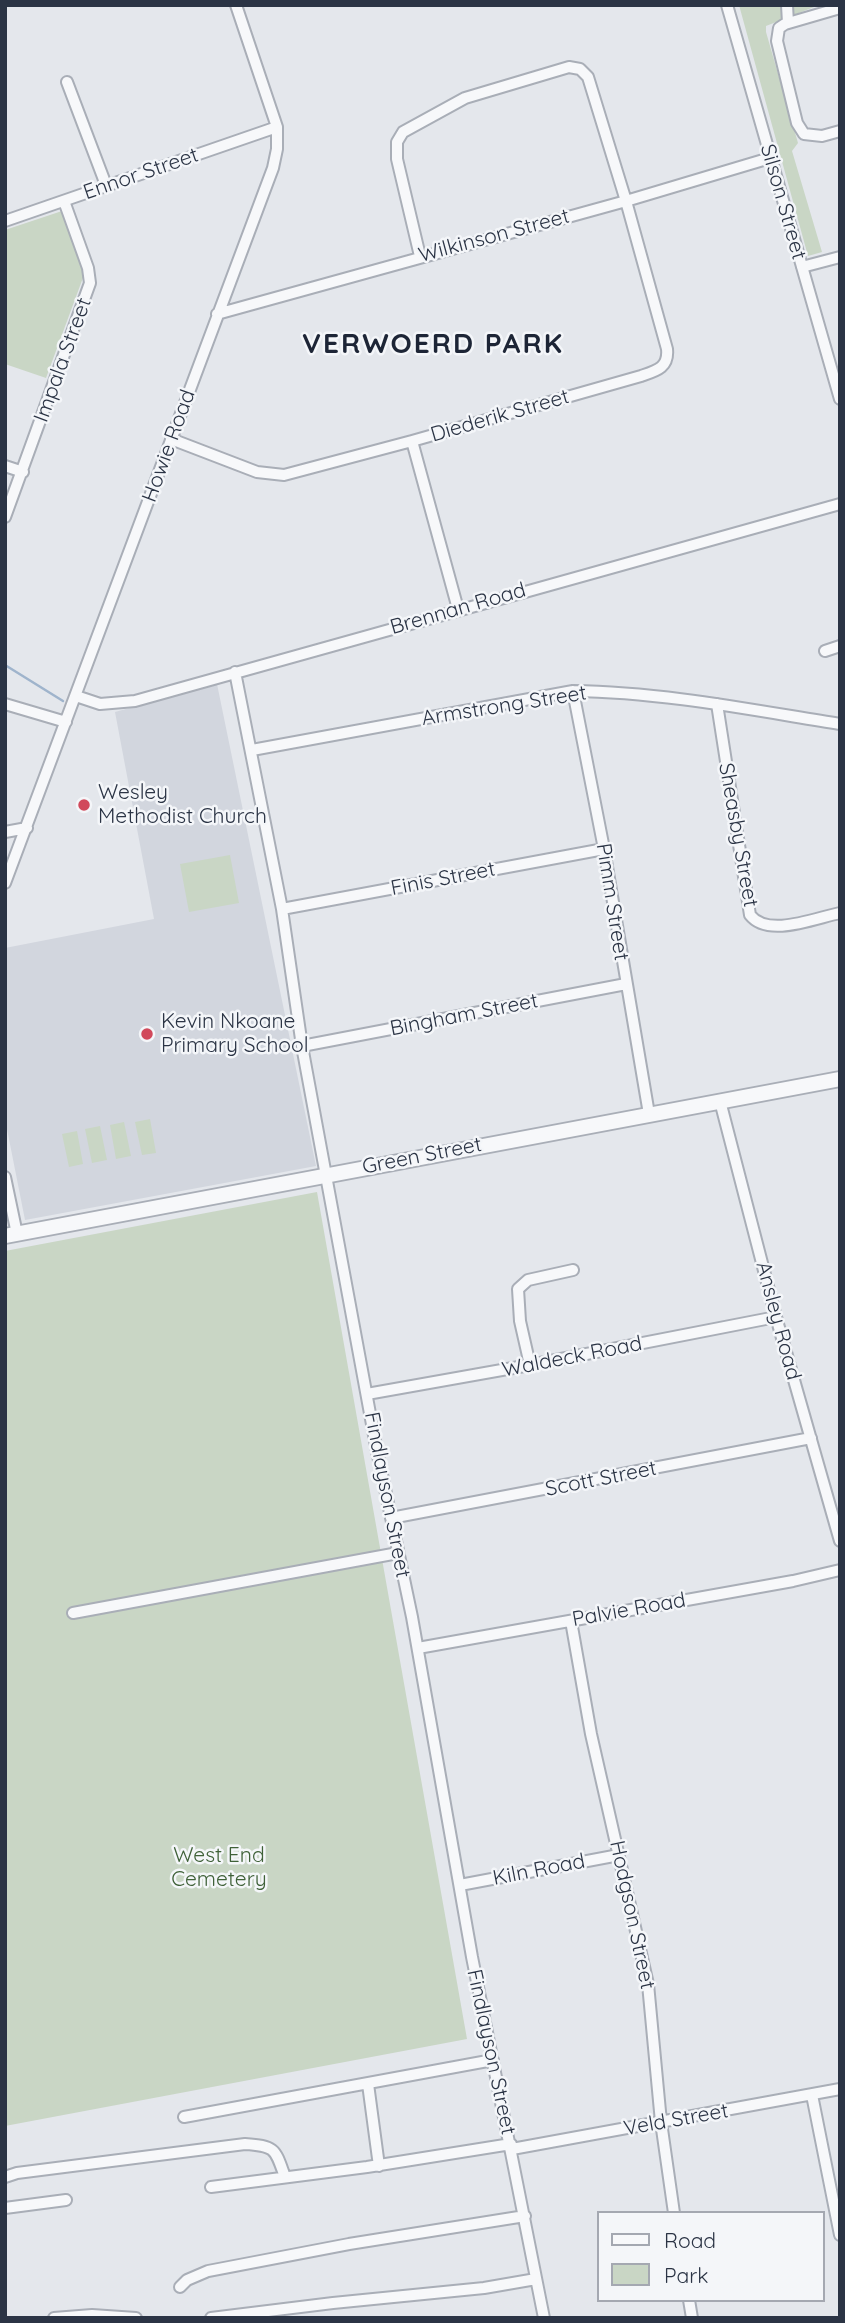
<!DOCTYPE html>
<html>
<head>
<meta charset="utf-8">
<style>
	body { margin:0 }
	#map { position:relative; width:845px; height:2323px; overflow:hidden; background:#e4e7ec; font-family:Quicksand,sans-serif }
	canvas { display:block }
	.frame { position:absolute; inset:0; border:7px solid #2b3445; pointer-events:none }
	.legend { position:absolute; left:597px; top:2211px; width:228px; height:91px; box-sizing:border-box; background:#f4f6f9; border:2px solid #a4a8b1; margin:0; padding:9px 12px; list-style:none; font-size:21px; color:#2b3445 }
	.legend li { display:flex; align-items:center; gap:14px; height:35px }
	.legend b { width:35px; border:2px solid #a4a8b1 }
</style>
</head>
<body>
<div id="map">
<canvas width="845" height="2323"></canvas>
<div class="frame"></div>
<ul class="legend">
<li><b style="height:9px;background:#f7f8fa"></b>Road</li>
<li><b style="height:19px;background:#c9d6c5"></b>Park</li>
</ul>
</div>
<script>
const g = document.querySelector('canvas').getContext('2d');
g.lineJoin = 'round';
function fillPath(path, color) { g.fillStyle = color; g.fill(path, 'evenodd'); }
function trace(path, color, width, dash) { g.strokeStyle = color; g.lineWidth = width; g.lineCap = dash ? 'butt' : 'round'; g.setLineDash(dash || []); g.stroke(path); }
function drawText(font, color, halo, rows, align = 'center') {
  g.font = font + ' Quicksand,sans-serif'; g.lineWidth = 5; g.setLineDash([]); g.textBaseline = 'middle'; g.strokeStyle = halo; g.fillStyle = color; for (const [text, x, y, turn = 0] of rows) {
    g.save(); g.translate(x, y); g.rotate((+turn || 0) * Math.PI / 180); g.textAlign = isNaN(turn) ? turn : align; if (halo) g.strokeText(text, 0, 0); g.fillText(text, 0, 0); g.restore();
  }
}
fillPath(new Path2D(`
	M217,684L316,1166L25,1220L5,1119V948L154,919L115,712Z`), '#d2d6de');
fillPath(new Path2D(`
	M739,5H819L766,26V32L798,143L792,151L822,252L808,256Z
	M65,210L84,275L46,378L5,364V230Z
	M230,855L239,903L189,912L180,864Z
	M150,1119L156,1153L142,1155L135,1122Z
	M124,1122L131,1156L116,1159L110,1125Z
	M100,1126L107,1160L92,1163L85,1129Z
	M77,1131L83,1164L69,1167L62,1134Z
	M317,1192L467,2039L5,2126V1251Z`), '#c9d6c5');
trace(new Path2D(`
	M5,665L63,701`), '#9fb4cc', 2.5);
const minor = new Path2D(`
	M727,5L840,399
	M787,5L788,23
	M840,8L785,24L779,28L777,41L797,123L804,134L822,136L840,131
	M67,82L106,185
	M5,221L277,127
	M802,267L840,257
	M217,314L626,201L770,158
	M171,439L257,472L284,475L412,441L641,376C656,371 669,368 667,349L626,201L588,77L580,69L569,67L465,98L403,132L397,142V159L420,256
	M412,441L458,609
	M5,466L23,472
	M5,517L90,283L88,268L64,201
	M825,651L840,646
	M235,672L282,909L302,1046L376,1446L412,1617L472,1957L544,2318
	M573,691L604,849L649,1114
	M76,696L100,704L135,701L840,504
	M5,704L66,722
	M717,704L750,915C768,938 815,918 840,913
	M252,750L573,691C662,692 752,710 840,724
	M5,832L27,828
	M5,883L273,168L277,149V127L236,5
	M282,909L604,849
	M302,1046L626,984
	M720,1101L776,1317L840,1541
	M5,1177L17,1234
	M530,1365L520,1321L518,1289L528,1280L573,1270
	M367,1394L530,1365L776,1317
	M391,1518L811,1438
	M73,1613L398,1553
	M571,1621L591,1734L648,1984L661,2122L674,2213
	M418,1648L793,1581L840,1570
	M460,1885L619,1855
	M368,2084L379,2166
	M812,2095L840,2235
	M184,2117L493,2060
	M512,2149L840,2089
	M5,2177L17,2173L245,2144C276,2146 275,2149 285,2177
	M211,2187L367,2167L511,2144
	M5,2208L66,2200
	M180,2287L187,2280L208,2271L349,2244L525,2216
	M689,2300L692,2318
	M54,2318L92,2315L136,2318
	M211,2318L333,2303L484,2288L536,2279`);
const tertiary = new Path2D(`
	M5,1236L840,1079`);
trace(minor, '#a9aeb7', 14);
trace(tertiary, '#a9aeb7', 18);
trace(minor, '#f7f8fa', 10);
trace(tertiary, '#f7f8fa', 14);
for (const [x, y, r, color] of [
	[84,805,7,"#d1495b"],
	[147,1034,7,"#d1495b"]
]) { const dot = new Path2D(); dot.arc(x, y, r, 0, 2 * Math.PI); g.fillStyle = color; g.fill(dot); trace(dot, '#f4f6f9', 2.5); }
drawText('21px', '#2b3445', '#f4f6f9', [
	["Ennor Street",141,174,-19],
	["Silson Street",783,202,74],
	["Wilkinson Street",494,236,-15],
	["Impala Street",63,360,-70],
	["Diederik Street",500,416,-16],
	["Howie Road",169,446,-70],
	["Brennan Road",458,609,-16],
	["Armstrong Street",504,706,-9],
	["Sheasby Street",738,835,80],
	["Finis Street",443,879,-11],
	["Pimm Street",612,902,81],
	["Bingham Street",464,1015,-11],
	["Green Street",422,1156,-11],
	["Ansley Road",778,1321,75],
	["Waldeck Road",572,1357,-11],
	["Scott Street",601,1479,-11],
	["Findlayson Street",387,1495,79],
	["Palvie Road",629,1610,-10],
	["Kiln Road",539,1870,-11],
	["Hodgson Street",632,1915,78],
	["Findlayson Street",491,2052,78],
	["Veld Street",676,2120,-10]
]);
drawText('21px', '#2b3445', '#f4f6f9', [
	["Wesley",98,793],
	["Methodist Church",98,817],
	["Kevin Nkoane",161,1022],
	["Primary School",161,1046]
], 'left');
drawText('21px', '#3f6138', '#f4f6f9', [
	["West End",219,1856],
	["Cemetery",219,1880]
]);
g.letterSpacing = '2px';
drawText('bold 28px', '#1d2536', '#f4f6f9', [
	["VERWOERD PARK",433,345]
]);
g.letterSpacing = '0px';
</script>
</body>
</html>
